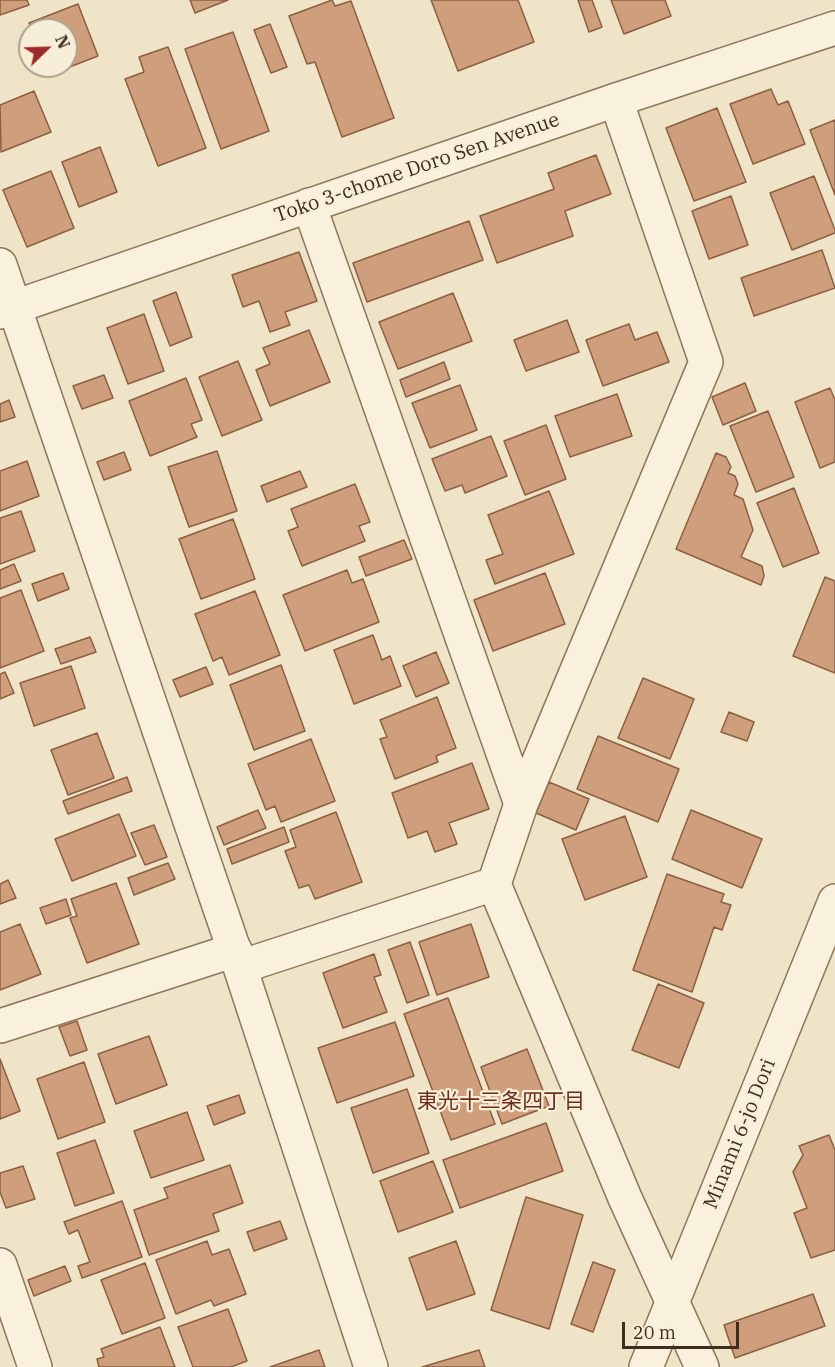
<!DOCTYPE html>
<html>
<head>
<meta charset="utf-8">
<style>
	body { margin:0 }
	#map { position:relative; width:835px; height:1367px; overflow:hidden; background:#f0e4c8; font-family:"IBM Plex Serif",serif }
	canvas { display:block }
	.north { position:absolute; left:18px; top:18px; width:60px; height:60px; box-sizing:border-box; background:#f7eed8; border:2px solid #ada18e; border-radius:50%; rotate:67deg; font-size:16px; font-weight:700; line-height:24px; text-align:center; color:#3d2e20 }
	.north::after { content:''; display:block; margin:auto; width:21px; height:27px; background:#9e2a2b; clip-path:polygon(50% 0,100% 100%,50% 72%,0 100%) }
	.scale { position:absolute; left:622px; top:1322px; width:117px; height:27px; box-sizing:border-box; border:3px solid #3d2e20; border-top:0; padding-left:8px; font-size:18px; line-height:21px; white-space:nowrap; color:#3d2e20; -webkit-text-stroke:4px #f7eed8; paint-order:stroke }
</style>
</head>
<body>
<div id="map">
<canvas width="835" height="1367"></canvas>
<div class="north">N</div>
<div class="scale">20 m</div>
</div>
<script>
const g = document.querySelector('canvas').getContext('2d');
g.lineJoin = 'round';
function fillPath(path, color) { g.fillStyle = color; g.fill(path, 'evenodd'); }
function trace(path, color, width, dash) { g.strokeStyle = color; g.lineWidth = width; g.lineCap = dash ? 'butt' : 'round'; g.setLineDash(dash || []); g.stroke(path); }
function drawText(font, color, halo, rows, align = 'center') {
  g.font = font + ' "IBM Plex Serif","Noto Sans JP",serif'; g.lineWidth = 4.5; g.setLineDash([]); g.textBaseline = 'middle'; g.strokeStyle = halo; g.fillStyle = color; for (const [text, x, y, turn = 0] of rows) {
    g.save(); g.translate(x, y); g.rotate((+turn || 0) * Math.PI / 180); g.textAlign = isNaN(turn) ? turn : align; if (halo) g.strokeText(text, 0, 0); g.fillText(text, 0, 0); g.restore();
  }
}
const building = new Path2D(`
	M0,0H27L29,5L0,15Z
	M190,0H228L195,13Z
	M332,0L335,6L351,1L394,118L342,137L315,62L307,64L289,16Z
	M431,0H518L534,42L458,71Z
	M578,0H592L602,27L589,32Z
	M611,0H665L671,16L624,34Z
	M78,4L98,56L49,75L46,66H66V30H32L29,23Z
	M270,24L287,67L271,73L254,30Z
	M233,32L269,131L221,149L185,49Z
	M168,47L206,148L158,166L125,79L144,72L139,57Z
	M771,89L778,105L788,101L805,144L753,164L730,104Z
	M34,91L51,132L1,152L0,105Z
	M717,108L746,182L694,201L666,128Z
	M835,120V195L810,130Z
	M100,147L117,192L79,207L62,162Z
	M596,155L611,194L565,211L573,236L497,263L480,216L554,189L548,173Z
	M51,171L74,228L27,247L3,190Z
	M814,176L835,230V233L792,250L770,193Z
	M731,196L748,245L709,259L692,211Z
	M469,221L483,260L367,302L353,263Z
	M822,250L835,288L754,316L741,278Z
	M299,252L317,301L285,312L290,325L270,332L259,301L243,307L232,275Z
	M176,292L192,337L170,346L153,301Z
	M453,293L472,341L398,369L379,322Z
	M144,314L164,371L128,384L107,328Z
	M567,320L579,352L526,371L514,340Z
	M629,324L635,340L657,332L669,362L603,386L586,340Z
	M309,330L330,382L270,406L256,370L270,364L263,348Z
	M238,361L262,420L222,436L199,377Z
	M444,362L450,379L406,397L400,380Z
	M104,375L113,398L82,409L73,386Z
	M186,378L202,420L191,424L197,437L150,456L129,401Z
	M745,383L756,411L723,425L712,397Z
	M460,385L477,430L430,448L412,403Z
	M830,388L835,400V462L820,468L795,402Z
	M617,394L632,436L570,457L555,416Z
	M9,400L15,417L0,422V404Z
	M768,411L794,477L756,492L730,426Z
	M546,425L566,479L525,495L504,441Z
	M491,436L507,476L465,493L462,485L445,491L432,459Z
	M217,451L237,511L189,527L168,467Z
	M124,452L131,470L104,480L97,462Z
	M716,453L726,457L731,467L728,473L735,476L738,484L734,495L743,499L753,530L741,557L762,566L764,576L761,585L676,549Z
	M27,461L39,496L0,511V471Z
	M300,471L307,487L267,502L261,486Z
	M355,484L370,522L359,526L365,541L302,566L288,531L298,527L291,509Z
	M794,488L819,553L783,567L757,503Z
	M549,491L574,554L495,584L486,560L503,554L488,515Z
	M21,511L35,551L0,564V518Z
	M233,519L255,579L201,599L179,539Z
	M404,540L412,559L366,576L359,557Z
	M14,564L21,581L0,589V570Z
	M347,570L352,583L363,579L379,622L305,651L283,595Z
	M63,573L69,589L38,601L32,584Z
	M545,573L565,624L493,651L474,600Z
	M825,577L835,581V673L793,656Z
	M21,590L44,651L0,668V598Z
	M255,591L280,655L229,675L222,657L213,661L195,614Z
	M373,635L382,660L390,656L401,686L354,704L334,650Z
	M90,637L96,652L61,664L55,649Z
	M436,652L449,683L416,697L403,666Z
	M281,665L305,731L254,750L230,685Z
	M71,666L85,708L34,726L20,683Z
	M206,667L213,684L180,697L173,680Z
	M5,672L14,693L0,699V674Z
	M643,678L694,699L670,759L618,738Z
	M437,697L456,748L436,756L438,762L395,779L380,739L387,737L380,720Z
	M729,712L754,722L747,741L721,732Z
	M97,733L114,778L68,795L51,750Z
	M598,736L679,769L658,822L577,789Z
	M311,739L335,801L281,822L275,806L266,810L248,764Z
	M472,763L489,809L449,823L457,844L435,852L427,831L408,838L392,793Z
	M127,777L132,791L68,814L63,801Z
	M549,782L589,799L576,830L536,813Z
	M258,810L266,828L224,845L217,827Z
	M691,810L762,839L742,888L672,859Z
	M336,812L362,882L315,899L309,885L299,888L285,851L296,847L290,830Z
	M119,814L136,856L72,881L55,839Z
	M625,816L647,877L585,900L562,839Z
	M154,825L167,857L145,865L131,833Z
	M284,827L289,842L232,864L227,849Z
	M168,863L175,879L134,895L128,878Z
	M667,874L724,894L721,902L731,905L722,930L714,927L692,992L633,970Z
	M8,880L16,898L0,904V884Z
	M116,883L139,944L87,963L70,918L77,916L71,899Z
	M66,899L71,915L46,924L40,908Z
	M20,924L41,974L0,990V932Z
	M471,924L489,977L437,995L419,942Z
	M410,942L429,995L407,1003L388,950Z
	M374,954L381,975L374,977L387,1012L343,1028L323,973Z
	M658,984L704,1003L679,1068L632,1050Z
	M448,998L495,1124L451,1140L404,1014Z
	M77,1021L87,1050L70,1056L59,1027Z
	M395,1022L414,1076L337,1103L318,1048Z
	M149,1036L167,1085L116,1104L98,1054Z
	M527,1049L549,1106L502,1124L481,1067Z
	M0,1059L20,1111L0,1119Z
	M84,1062L105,1122L58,1139L37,1079Z
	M407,1089L429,1153L373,1173L351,1108Z
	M239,1095L245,1113L214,1125L207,1106Z
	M187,1112L204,1160L151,1178L134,1131Z
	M546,1123L563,1171L460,1208L443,1160Z
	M829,1135L835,1150V1250L811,1258L794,1213L807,1208L793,1172L803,1155L799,1146Z
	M95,1140L114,1193L75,1206L57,1153Z
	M433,1161L453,1212L398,1232L380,1181Z
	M230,1165L243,1203L213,1214L219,1231L149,1255L134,1210L168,1198L164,1188Z
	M23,1166L35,1199L6,1208L0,1192V1173Z
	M526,1197L583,1215L549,1329L491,1310Z
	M122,1201L142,1257L82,1278L78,1266L90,1262L78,1230L69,1234L64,1222Z
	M280,1221L287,1239L254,1251L247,1232Z
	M207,1241L212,1255L229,1249L246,1294L214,1306L211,1300L176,1314L156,1260Z
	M456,1241L475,1294L427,1310L409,1258Z
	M593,1262L615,1270L593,1332L571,1324Z
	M145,1263L165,1318L122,1334L101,1280Z
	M65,1266L71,1281L34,1296L28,1280Z
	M813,1294L825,1326L735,1358L724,1325Z
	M228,1309L247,1361L231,1367H193L178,1327Z
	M160,1327L175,1367H99L97,1359L104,1357L101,1349Z
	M319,1350L325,1367H270Z
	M479,1350L485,1367H422Z`);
fillPath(building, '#cf9f7d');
trace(building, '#8d5f41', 1.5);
const minor = new Path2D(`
	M616,100L706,362L521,804L494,884L625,1198L702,1367
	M309,205L521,804
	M0,265L240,967L371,1367
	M240,967L494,884
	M0,1026L235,950
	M0,1265L35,1367`);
const tertiary = new Path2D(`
	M0,312L616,100L835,28
	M646,1367L835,901`);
trace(minor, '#8d765c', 36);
trace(tertiary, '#8d765c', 36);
trace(minor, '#faf1dc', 33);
trace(tertiary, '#faf1dc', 33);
drawText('20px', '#3d2e20', '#f7eed8', [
	["Toko 3-chome Doro Sen Avenue",417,168,-19],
	["Minami 6-jo Dori",740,1134,-68]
]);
drawText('21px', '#6b2e1e', '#f7eed8', [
	["東光十三条四丁目",501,1102]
]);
</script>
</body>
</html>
